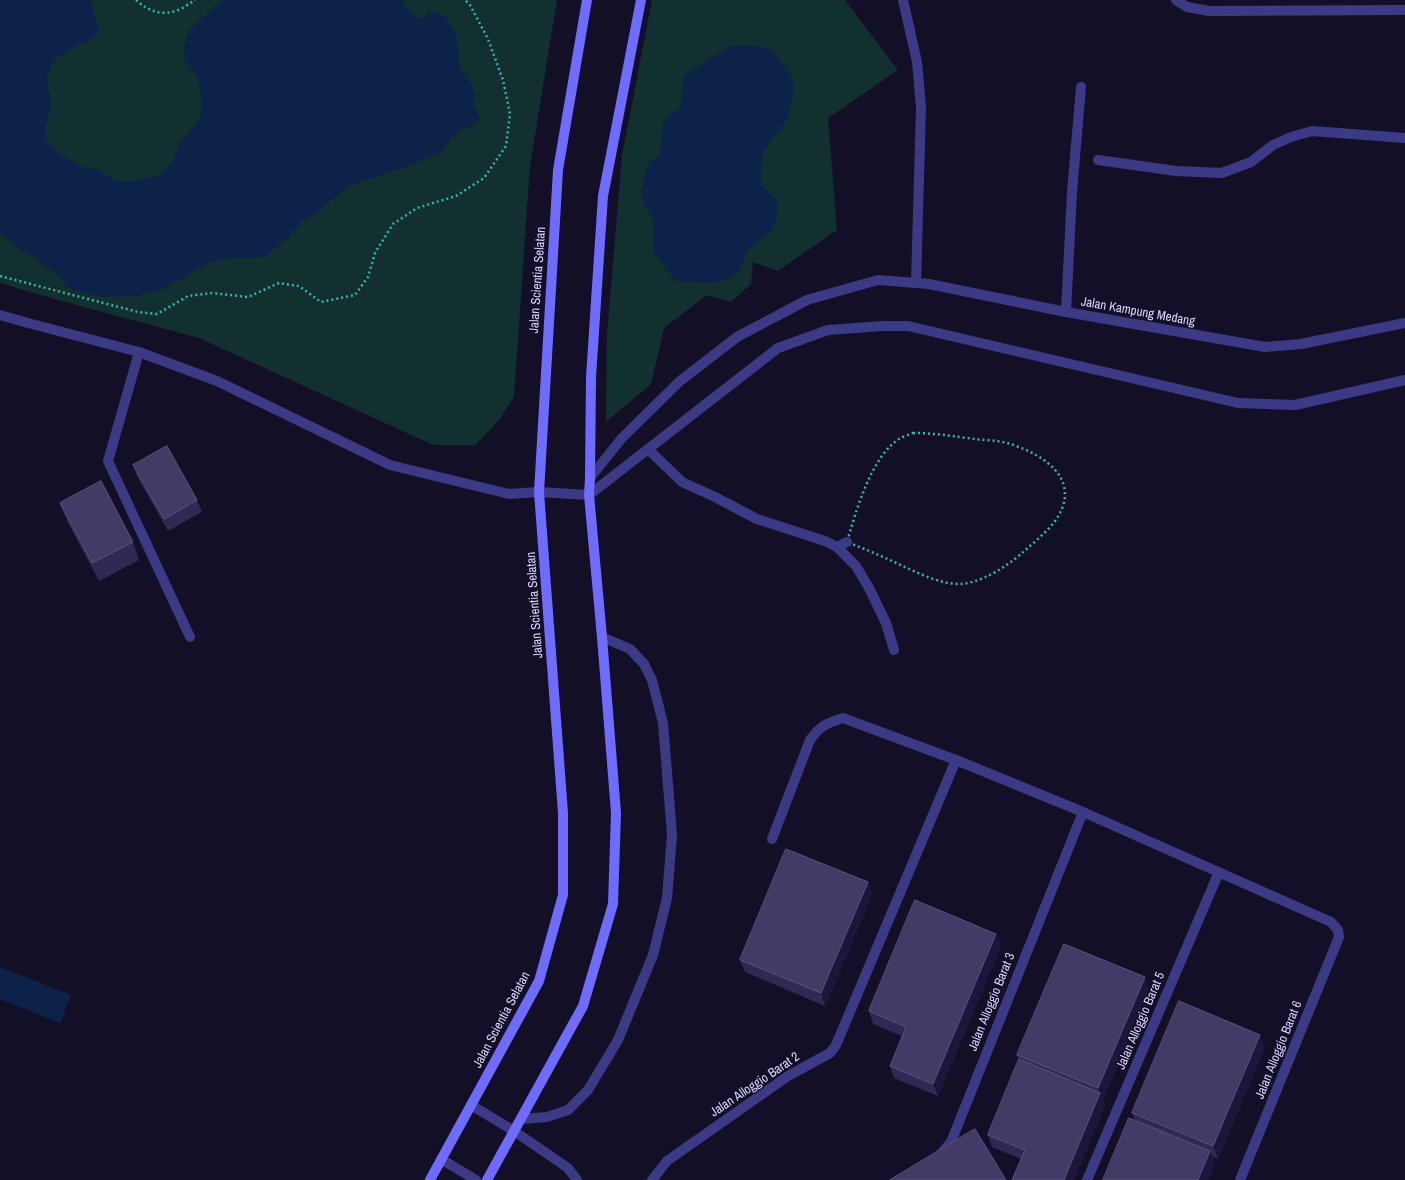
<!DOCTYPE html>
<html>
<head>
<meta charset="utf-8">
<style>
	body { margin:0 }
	canvas { display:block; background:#130f26 }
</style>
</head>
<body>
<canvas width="1405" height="1180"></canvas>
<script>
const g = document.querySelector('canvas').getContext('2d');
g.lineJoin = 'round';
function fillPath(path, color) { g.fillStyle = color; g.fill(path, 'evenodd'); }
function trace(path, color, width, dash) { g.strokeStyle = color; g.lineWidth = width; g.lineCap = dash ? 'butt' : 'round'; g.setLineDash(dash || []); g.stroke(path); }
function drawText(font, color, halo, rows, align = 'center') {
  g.font = font + ' "Archivo Narrow",sans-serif'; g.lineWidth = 3; g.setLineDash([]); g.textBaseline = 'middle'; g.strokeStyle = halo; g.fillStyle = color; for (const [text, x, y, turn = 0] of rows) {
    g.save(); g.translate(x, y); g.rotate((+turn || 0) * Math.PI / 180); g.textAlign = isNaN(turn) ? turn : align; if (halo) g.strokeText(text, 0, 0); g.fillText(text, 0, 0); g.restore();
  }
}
fillPath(new Path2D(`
	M0,0H557L530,166L514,397L499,420L475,445H433L199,338L58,300L0,283Z
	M652,0H845L898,70L828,118L837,230L778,271L753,262L751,284L731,302L707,295L664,328L651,384L606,422L607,334L622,155Z`), '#12302f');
fillPath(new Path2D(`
	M0,0H91L98,28V34L85,43L76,46L55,59L47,76L51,105L45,129V139L60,154L80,166L97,170L117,181H137L160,175L173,160L180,143L201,116V94L198,78L185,60L183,47L188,32L201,19L222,0H402C406,10 412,16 423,19L430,11L444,15L456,33L460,67L472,86L474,94V105L480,117L471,128C452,129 450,143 439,154L429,156L416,163L351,185L316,213L301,221L293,233L265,257L221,259L211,262L191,272L185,277L175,281L168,286L159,290L132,297H105L88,294L67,287L54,272L40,263L37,258L22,251L0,233Z
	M731,45H753L774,51L792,78L794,89L787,120L763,152L760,184L777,201L776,222L771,231L747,251L740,270L732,277L712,283L681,282L672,277L653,251V219L642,201L641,191L646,170L651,161L660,155L663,122L680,108L684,76Z
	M0,967L71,995L60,1023L0,999Z`), '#0c2248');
trace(new Path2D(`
	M136,0C147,10 160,16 175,11C182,9 189,4 195,0
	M0,276L138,312L157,314L188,296L212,293L248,297L279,283L299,286L321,302L355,295L368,277L375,253L393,224L417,208L456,196L484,178L506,146L510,114L503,80L488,39L470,5L465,0
	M913,433C933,433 953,436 974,439C984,440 996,440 1007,443C1012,444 1018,447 1024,449C1056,463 1079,487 1055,521C1046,533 1033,543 1022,553C1006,567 980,584 958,584C935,583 912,570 892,561C877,554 862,548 847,542C856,511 871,457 899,439C903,436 909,435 913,433Z`), '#2fb8b0', 2.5, [2, 3]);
trace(new Path2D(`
	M903,0L917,62L921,107L916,283
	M1176,0L1187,7L1209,11L1405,10
	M1098,160L1176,171L1222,173L1251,162L1273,145L1291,137L1312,131L1405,138
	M1066,312L1072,192L1081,87
	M139,352L108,461L190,637
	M648,449L682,482L713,496L757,519L825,541L837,547L856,566L869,588L886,623L894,650
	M589,495L778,348L828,330L883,326H908L1238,403L1295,405L1405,380
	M521,1119L547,1117L568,1110L588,1090L618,1040L653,955L667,898L672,835L663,723L652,680L644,664L630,649L602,637`), '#3d3a85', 10);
trace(new Path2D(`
	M0,315L28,323L139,352L217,381L390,465L509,494L539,492L589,495
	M590,478L622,438L680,381L737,337L807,300L878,280L929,284L1066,312L1265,347L1301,344L1405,323
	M837,547L847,542
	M772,839L810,740C821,725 825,724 843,718L956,760L1083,812L1331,922L1338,930L1339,937L1240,1180
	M471,1105L514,1131L568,1168L577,1180
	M940,1155L951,1142L1083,812
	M441,1159L476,1180
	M652,1180L667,1161L788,1076L830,1053L836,1045L956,760
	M1087,1180L1219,872`), '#3d3a85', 10);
trace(new Path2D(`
	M430,1180L539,981L563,895V813L539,492L558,170L587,0
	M487,1180L583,1006L613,904L616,813L602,637L589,495L590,478L591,377L603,196L641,0`), '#6f6bff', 10);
fillPath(new Path2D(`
	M133,465L197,500L202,512L168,531L138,478Z
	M60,503L133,542L139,560L99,581L67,521Z
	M868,882L872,895L825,1006L745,972L740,960Z
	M996,934L1001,946L938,1096L894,1078L890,1066L902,1036L873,1024L869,1011Z
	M1149,990L1103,1100L1105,1105L1074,1180H1012L1021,1159L992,1147L988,1135L1019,1061L1017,1055Z
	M1265,1047L1218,1159L1212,1156L1215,1164L1135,1121L1132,1113Z`), '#312854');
fillPath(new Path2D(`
	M868,882L872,895L825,1006L821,993Z
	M996,934L1001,946L938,1096L933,1084Z
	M1145,977L1149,990L1103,1100L1105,1105L1074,1180H1064L1100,1094L1098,1088Z
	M1260,1035L1265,1047L1218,1159L1213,1146Z
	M1210,1151L1215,1164L1208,1180H1198Z`), '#1d163a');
const building = new Path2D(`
	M167,446L197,500L164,519L133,465Z
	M101,481L133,542L92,563L60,503Z
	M786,849L868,882L821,993L740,960Z
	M915,900L996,934L933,1084L890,1066L906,1027L869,1011Z
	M1064,944L1145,977L1098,1088L1017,1055Z
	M1179,1001L1260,1035L1213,1146L1132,1113Z
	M1019,1059L1100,1093L1064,1180H1012L1025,1150L988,1135Z
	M1129,1118L1210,1151L1198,1180H1103Z
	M975,1129L1006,1180H890Z`);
fillPath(building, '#433a66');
trace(building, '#5a527e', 1);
drawText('13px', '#d9d4ff', '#130f26', [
	["Jalan Scientia Selatan",538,280,-86],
	["Jalan Kampung Medang",1138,312,10],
	["Jalan Scientia Selatan",535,605,-94],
	["Jalan Alloggio Barat 3",992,1002,-68],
	["Jalan Scientia Selatan",502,1020,-62],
	["Jalan Alloggio Barat 5",1141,1021,-67],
	["Jalan Alloggio Barat 6",1279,1050,-68],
	["Jalan Alloggio Barat 2",755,1085,-34]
]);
</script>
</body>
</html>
